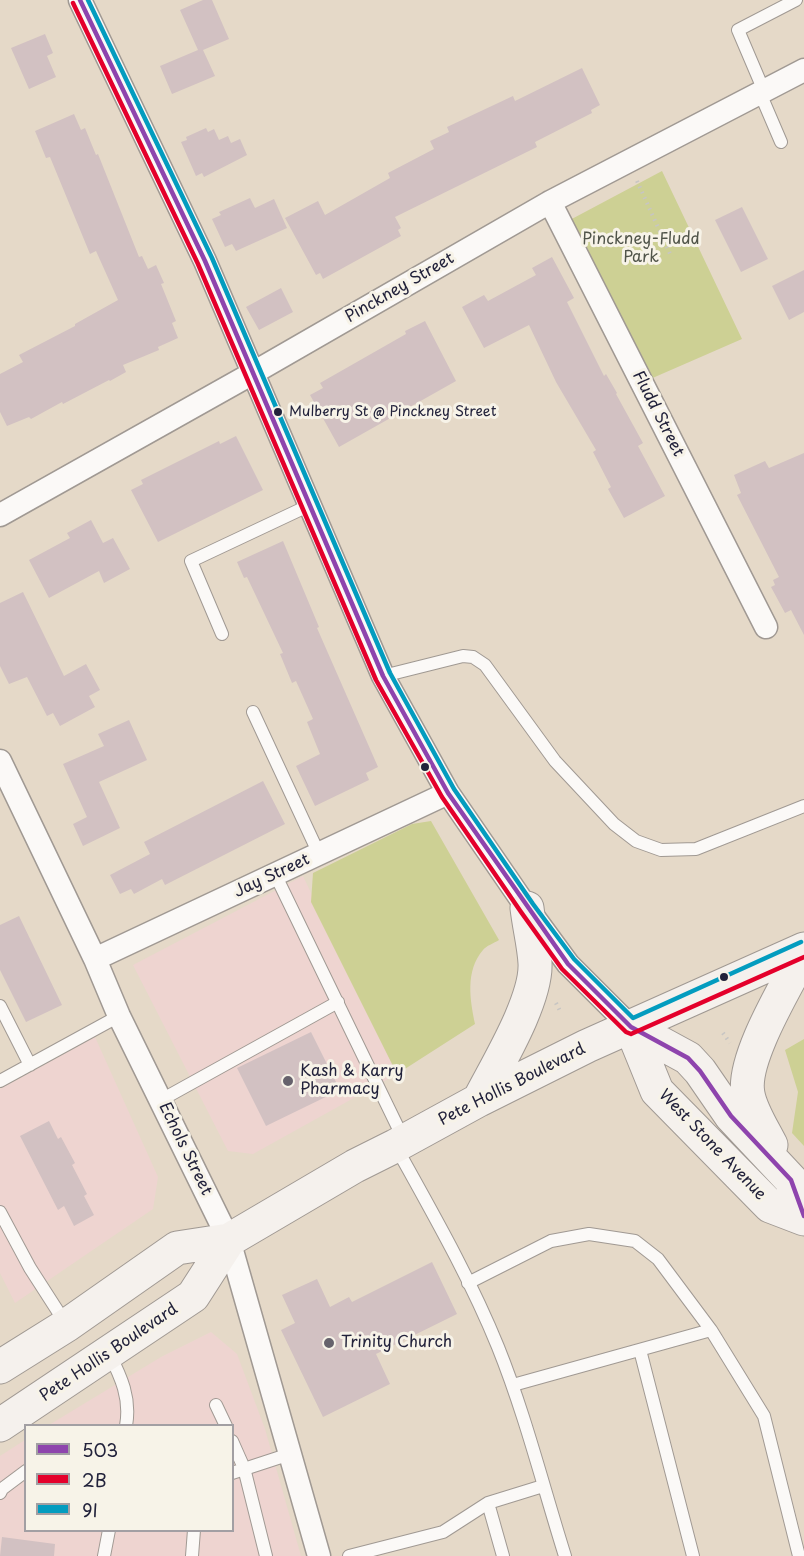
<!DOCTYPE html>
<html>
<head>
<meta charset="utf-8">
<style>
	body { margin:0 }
	#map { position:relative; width:804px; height:1556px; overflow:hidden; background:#e5d9c8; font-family:"Playpen Sans",sans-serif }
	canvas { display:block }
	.legend { position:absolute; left:24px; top:1424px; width:210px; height:108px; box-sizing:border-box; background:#f7f3e8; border:2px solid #a29fa3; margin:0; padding:8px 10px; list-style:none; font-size:18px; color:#22223b }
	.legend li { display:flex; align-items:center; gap:12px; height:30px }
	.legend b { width:30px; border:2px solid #a29fa3 }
</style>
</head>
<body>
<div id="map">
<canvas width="804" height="1556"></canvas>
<ul class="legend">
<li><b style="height:8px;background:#8e44ad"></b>503</li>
<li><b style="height:8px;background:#e4002b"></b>2B</li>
<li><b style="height:8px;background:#039cbf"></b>9I</li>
</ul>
</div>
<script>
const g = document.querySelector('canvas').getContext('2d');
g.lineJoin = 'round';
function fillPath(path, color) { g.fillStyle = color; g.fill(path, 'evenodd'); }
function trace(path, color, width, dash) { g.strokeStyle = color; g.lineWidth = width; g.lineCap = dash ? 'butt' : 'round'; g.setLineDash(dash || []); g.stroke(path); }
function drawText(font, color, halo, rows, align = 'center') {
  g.font = font + ' "Playpen Sans",sans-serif'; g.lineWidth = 6; g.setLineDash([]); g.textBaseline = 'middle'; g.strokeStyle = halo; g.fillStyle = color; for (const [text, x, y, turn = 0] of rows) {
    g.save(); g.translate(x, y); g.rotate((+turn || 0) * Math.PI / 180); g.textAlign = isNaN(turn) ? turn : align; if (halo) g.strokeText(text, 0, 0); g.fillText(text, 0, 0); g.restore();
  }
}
fillPath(new Path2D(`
	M303,876L397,1074L253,1154L228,1151L133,965Z
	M95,1037L158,1177L153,1209L15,1303L0,1273V1089Z
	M211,1332L237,1354L265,1429L301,1556H0V1456L25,1440L26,1530H232V1426L49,1425L161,1357Z`), '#eed4d0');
fillPath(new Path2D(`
	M662,171L742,339L648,380L568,221Z
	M431,821L499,940C494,943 486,946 483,950C465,971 470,1000 475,1024L397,1074L311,902L313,873L412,824Z
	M804,1039V1146L792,1133L798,1092L785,1050Z`), '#cdd094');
fillPath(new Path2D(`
	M203,0H212L229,39L203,50L215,76L172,94L160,66L198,50L180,10Z
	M45,34L53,53L47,56L56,77L29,89L11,48Z
	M582,68L600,105L591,110L592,113L535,142L537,147L395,217L401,228L398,230L401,236L323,279L320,273L316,275L285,218L318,201L325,215L390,178L388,173L434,149L430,141L449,132L447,127L513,96L515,101Z
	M74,114L81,130L85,128L96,155L98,154L139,257L142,256L148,269L156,265L164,283L161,284L176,321L172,323L178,338L158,347L159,350L123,365L126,372L110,381L109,380L63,404L62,402L31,419L29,417L7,426L0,412V374L23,362L19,355L75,326V324L118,300L96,251L90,254L50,157L46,158L35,131Z
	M206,128L208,132L214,129L219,140L228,136L231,143L240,139L247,155L204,177L202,173L196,176L181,142L187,140L186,137Z
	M250,198L255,208L274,199L287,228L236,251L232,244L225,247L212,219L221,215L219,212Z
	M742,207L768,259L741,272L715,220Z
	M552,257L574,298L567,302L604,376L606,374L617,393L616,394L643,443L638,446L665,496L624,518L608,489L611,487L593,452L596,450L556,382L529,325L484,348L462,307L484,295L488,301L536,275L532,268Z
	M804,270V312L789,320L772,286Z
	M281,288L293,312L259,330L246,307Z
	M425,321L456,381L339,447L310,395L323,388L320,383L406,334L405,331Z
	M236,436L263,490L158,542L131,490L143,484L141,480L219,441L220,444Z
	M804,453V635L791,610L785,613L771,587L775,585L773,580L779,577L737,495L741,493L734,475L765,461L769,468Z
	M91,520L103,543L113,538L130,569L104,583L99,571L49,598L29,560L70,538L67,533Z
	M283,541L319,627L317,628L378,767L366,773L369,780L315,806L296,766L320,754L307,722L313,719L296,681L292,683L280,654L283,653L247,577L244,578L237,562Z
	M23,592L64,676L86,664L100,690L89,696L95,707L60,726L53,713L47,716L27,677L9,684L0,666V603Z
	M129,720L147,760L99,782L120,828L83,846L73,824L87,817L63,764L104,746L98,734Z
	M263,781L285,824L165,885L162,879L134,894L131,889L120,894L110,875L150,854L144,842Z
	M19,916L62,1005L26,1022L0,970V925Z
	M311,1032L340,1090L266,1126L237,1068Z
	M49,1121L58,1139L61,1137L75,1163L72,1165L87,1194L84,1196L94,1215L74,1226L64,1206L58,1210L20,1136Z
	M432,1262L457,1314L376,1354L390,1384L323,1417L281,1330L295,1323L282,1295L317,1279L330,1307L349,1297L352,1302Z
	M2,1537L55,1544L54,1556H0Z`), '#d2c1c2');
const lane = new Path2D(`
	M764,91L738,30L796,0
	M760,93L781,142
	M222,634L191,561L310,505
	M383,676L463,656L473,657L485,665L555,761L614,824L636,841L661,850L696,849L804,806
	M253,712L319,854
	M275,874L404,1140
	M0,1006L30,1065
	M0,1081L119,1016
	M161,1100L338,1002
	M396,1147C432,1212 470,1278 498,1347C525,1414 543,1486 565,1556
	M0,1212L30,1268L66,1324
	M468,1283L551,1241L589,1234L635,1241L658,1259L711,1330L764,1416L799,1556
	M640,1350L693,1556
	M109,1353C121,1377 131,1398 126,1426
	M513,1385L711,1330
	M216,1405L226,1426
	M232,1441L244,1468L266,1556
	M232,1473L290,1454
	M0,1493L2,1489L26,1471
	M488,1503L503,1556
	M104,1556L109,1530
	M192,1556L194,1530
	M349,1556L443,1532L488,1503L543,1486`);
const street = new Path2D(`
	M80,0L205,261L383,676L448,793L527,908L568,964L631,1027
	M550,202L766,627
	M0,515L253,373L550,202L804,70
	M0,761L95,959L119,1016L229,1240L319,1556
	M95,959L448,793`);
const secondary = new Path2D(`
	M631,1027L657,1091L770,1206L804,1219
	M631,1027L688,1058L700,1071L731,1116L791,1180L804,1216
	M479,1100C497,1065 537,1000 535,963C534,945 529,926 527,908
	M771,1145C763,1129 751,1111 748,1094C741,1059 788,984 804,952
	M0,1367L67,1325L177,1248L229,1240L355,1166L395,1146L479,1100L587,1046L804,949
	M0,1425L193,1296L229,1240`);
trace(lane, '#a09993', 14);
trace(street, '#a09993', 25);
trace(secondary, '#a09993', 35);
trace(new Path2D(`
	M637,181L671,256
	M556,1003L561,1013
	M723,1033L730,1043`), '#c7c5c3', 4, [1.5, 4.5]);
trace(lane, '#fbf9f7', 12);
trace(street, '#fbf9f7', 22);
trace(secondary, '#f5f1ed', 33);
trace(new Path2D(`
	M80,0L205,261L383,676L448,793L568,964L631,1027L688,1058L700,1071L731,1116L791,1180L804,1216`), '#8e44ad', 4.5);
trace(new Path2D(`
	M73,3L198,264L376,680L442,797L521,912L562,969L626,1032L631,1034L804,957`), '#e4002b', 4.5);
trace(new Path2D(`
	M88,0L212,258L390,673L454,789L533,904L574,959L633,1018L801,942`), '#039cbf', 4.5);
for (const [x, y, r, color] of [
	[278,412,5,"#22223b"],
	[425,767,5,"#22223b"],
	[724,977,5,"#22223b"],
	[288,1081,6,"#66626c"],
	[329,1343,6,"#66626c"]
]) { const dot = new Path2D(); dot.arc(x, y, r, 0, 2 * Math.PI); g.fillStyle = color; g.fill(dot); trace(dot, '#f7f3e8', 2); }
drawText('14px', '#22223b', '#f7f3e8', [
	["Mulberry St @ Pinckney Street",289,412]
], 'left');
drawText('16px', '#505449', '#f7f3e8', [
	["Pinckney-Fludd",641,240],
	["Park",641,258]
]);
drawText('16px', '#22223b', '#f7f3e8', [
	["Pinckney Street",400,288,-30],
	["Fludd Street",658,414,63],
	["Jay Street",272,876,-25],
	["Pete Hollis Boulevard",512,1085,-27],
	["West Stone Avenue",712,1145,46],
	["Echols Street",185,1149,64],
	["Pete Hollis Boulevard",109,1353,-34]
]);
drawText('16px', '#22223b', '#f7f3e8', [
	["Kash & Karry",300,1072],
	["Pharmacy",300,1090],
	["Trinity Church",341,1343]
], 'left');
</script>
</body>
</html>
